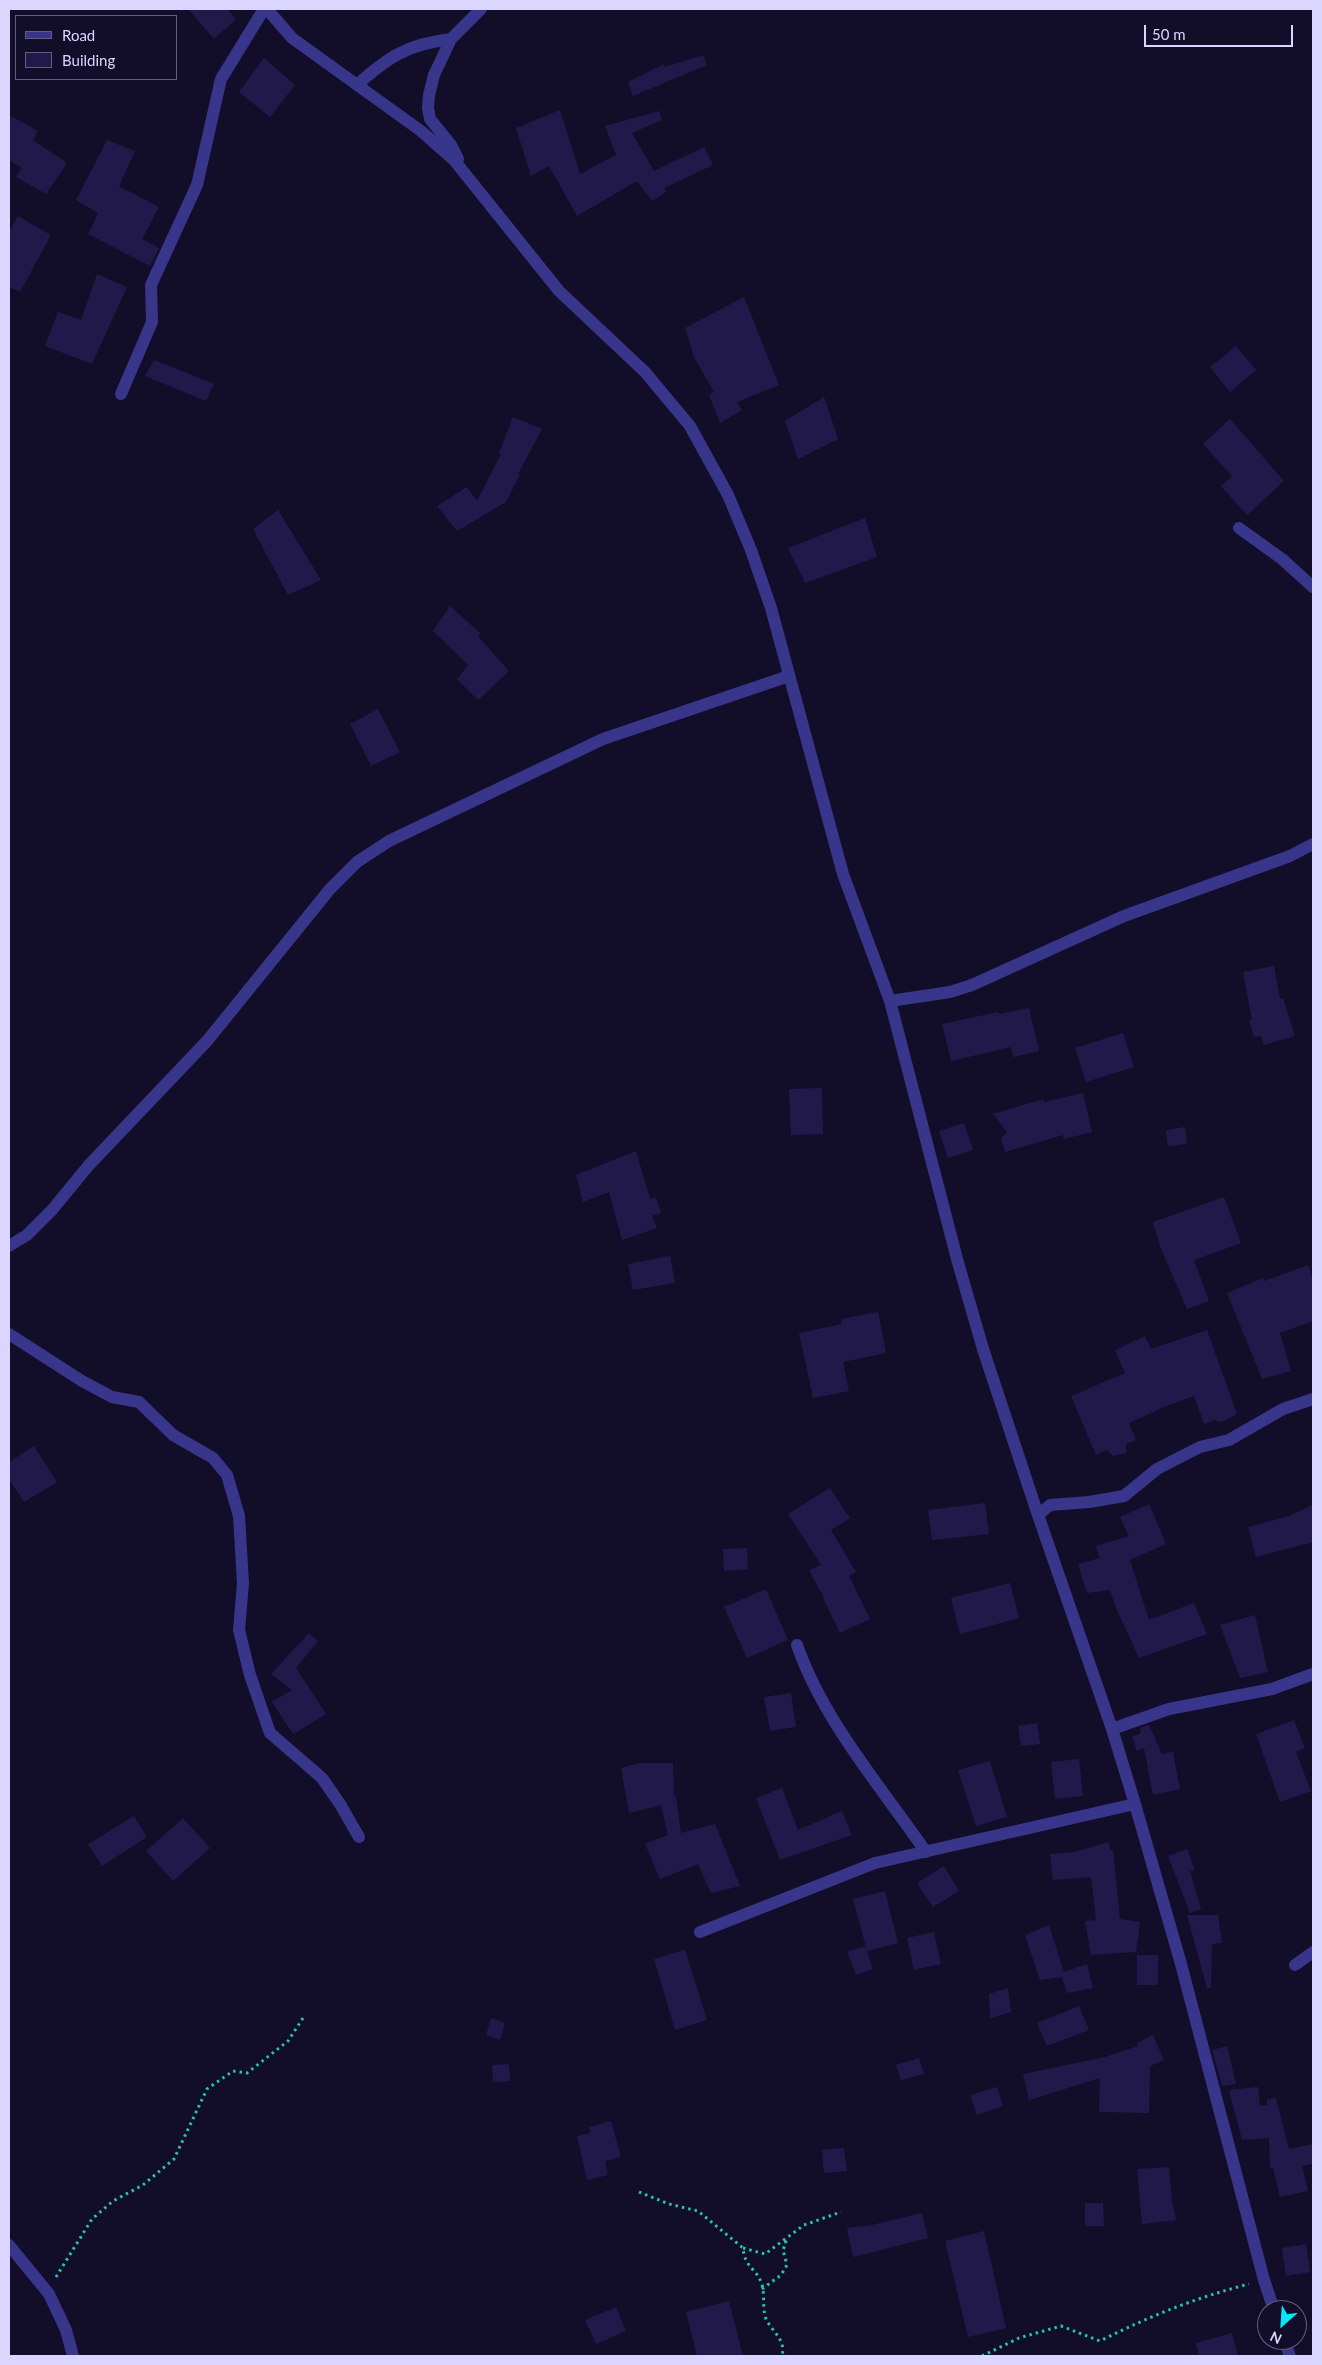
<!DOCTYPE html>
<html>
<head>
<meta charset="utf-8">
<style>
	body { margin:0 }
	#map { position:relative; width:1322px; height:2365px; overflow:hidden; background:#120e29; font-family:Lato,sans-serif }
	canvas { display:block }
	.frame { position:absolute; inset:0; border:10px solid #dad6ff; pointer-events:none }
	.legend { position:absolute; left:15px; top:15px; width:162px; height:65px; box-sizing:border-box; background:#120e29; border:1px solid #625e7f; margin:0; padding:6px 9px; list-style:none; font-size:15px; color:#dad6ff }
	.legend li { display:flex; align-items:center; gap:10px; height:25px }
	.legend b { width:25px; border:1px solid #625e7f }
	.north { position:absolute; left:1257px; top:2300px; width:50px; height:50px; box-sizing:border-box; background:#120e29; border:1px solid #625e7f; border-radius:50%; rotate:206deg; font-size:14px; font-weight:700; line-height:20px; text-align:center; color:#dad6ff }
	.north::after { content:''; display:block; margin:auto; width:18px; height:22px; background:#02e9ff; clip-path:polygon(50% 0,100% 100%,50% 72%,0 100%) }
	.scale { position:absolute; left:1144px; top:25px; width:149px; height:22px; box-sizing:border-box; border:2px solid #dad6ff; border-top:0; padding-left:6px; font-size:15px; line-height:18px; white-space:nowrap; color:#dad6ff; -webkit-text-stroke:4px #120e29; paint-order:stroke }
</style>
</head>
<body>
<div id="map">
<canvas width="1322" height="2365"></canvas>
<div class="frame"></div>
<ul class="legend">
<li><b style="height:6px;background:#38368b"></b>Road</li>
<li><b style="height:14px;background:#22194b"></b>Building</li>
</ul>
<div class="north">N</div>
<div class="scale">50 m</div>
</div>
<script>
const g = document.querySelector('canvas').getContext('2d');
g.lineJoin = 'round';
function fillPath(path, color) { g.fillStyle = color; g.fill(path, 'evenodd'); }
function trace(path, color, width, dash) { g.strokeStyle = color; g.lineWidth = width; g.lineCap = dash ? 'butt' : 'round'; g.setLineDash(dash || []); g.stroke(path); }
fillPath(new Path2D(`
	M188,9H227L236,19L214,39Z
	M703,55L707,65L633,96L628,82L664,64L665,67Z
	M264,58L295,85L270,117L239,92Z
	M560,110L580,174L616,155L605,126L659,111L662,120L632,133L654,171L704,147L713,165L664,188L666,192L652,201L637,181L577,216L549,166L531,176L516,128Z
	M9,115L38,131L33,140L67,163L46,194L16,177L22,168L9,160Z
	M107,140L135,151L119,186L159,207L142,239L159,248L150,266L88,234L98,213L76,200Z
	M18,216L51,235L20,292L9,287V232Z
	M97,274L127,287L92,364L45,346L58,312L81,320Z
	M744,297L779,385L737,402L742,410L720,423L709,395L714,392L694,357L685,328Z
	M1236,346L1256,370L1230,392L1210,367Z
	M154,360L214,384L206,401L145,376Z
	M824,397L838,439L798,459L785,421Z
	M513,417L542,429L518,474L520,475L506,502L457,531L437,506L467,487L477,501L501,454L499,453Z
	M1230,419L1284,481L1247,515L1221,486L1232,476L1203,444Z
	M278,510L321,580L288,595L253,529Z
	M865,518L877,557L805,583L788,548Z
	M450,606L480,633L478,636L509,671L478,700L457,679L468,665L433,631Z
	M378,709L400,752L371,766L350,724Z
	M1274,966L1280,999L1283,998L1295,1036L1264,1045L1261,1036L1254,1037L1249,1021L1252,1020L1243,972Z
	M1029,1008L1039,1051L1013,1057L1011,1047L951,1061L942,1024L998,1012L999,1014Z
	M1123,1033L1134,1067L1086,1082L1075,1048Z
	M822,1088L823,1134L791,1135L789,1089Z
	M1083,1093L1092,1132L1064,1139L1063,1135L1005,1152L1001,1138L1007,1132L993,1114L1043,1099L1044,1102Z
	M964,1123L973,1150L948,1158L939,1131Z
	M1185,1127L1187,1144L1168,1146L1166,1130Z
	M636,1151L650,1199L656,1197L661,1213L652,1216L657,1228L622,1240L609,1192L583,1202L576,1175Z
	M1224,1197L1241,1243L1194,1260L1209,1301L1187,1309L1160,1246L1153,1222Z
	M670,1256L675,1283L633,1290L628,1264Z
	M1308,1265L1313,1279V1321L1280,1333L1291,1371L1262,1379L1227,1293L1263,1278L1264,1281Z
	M878,1312L886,1353L843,1362L849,1391L813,1398L799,1333L842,1324L841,1319Z
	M1207,1330L1237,1414L1221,1422L1214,1420L1204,1424L1194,1396L1164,1407L1129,1423L1136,1440L1126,1444V1453L1113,1456L1107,1450L1096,1455L1071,1396L1125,1373L1115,1350L1145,1336L1151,1349Z
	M34,1446L57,1482L24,1502L9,1479V1462Z
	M830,1488L850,1518L831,1530L856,1572L849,1576L870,1619L840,1633L823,1598H824L809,1570L821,1565L788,1514Z
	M985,1503L989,1534L932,1540L928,1510Z
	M1149,1504L1166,1544L1130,1560L1149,1620L1194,1603L1207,1634L1139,1658L1116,1608L1110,1590L1087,1593L1078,1564L1100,1558L1096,1546L1129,1536L1120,1517Z
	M1313,1505V1542L1256,1557L1248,1527L1286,1517Z
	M747,1548L748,1569L724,1571L723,1549Z
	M1010,1583L1019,1618L960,1634L951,1598Z
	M766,1589L788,1640L747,1658L724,1607Z
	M1255,1615L1268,1672L1240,1678L1220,1625Z
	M309,1633L318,1641L296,1668L326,1714L293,1734L272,1702L292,1690L271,1674Z
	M791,1693L796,1727L770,1731L764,1697Z
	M1294,1720L1305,1748L1296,1752L1311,1791L1280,1802L1256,1734Z
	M1037,1723L1040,1744L1021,1746L1018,1726Z
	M1149,1725L1162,1754L1173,1752L1180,1789L1153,1795L1144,1748L1137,1751L1132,1737L1141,1733L1140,1728Z
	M1079,1759L1083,1796L1055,1799L1051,1762Z
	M990,1761L1007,1817L976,1826L958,1770Z
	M639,1763H673L674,1797L676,1796L681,1833L715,1824L740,1886L711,1893L698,1864L660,1879L645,1844L668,1835L661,1805L629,1813L621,1768Z
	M782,1788L798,1830L842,1811L852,1835L780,1860L756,1798Z
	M134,1816L147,1837L102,1866L88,1844Z
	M183,1818L210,1848L173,1881L146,1851Z
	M1109,1842L1110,1850H1113L1120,1919L1140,1922L1136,1952L1091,1955L1085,1921L1096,1920L1091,1877L1053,1880L1050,1854L1074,1852Z
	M1187,1849L1195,1870L1190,1871L1201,1909L1190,1913L1168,1856Z
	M944,1866L959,1891L933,1907L917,1883Z
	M885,1891L898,1943L867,1951L853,1899Z
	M1187,1915H1218L1222,1943L1212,1944L1211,1988H1207Z
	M1049,1925L1064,1972L1087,1964L1093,1988L1067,1993L1062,1977L1040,1980L1025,1935Z
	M934,1932L941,1964L914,1970L907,1938Z
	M865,1946L873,1969L856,1975L847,1952Z
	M685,1950L707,2020L675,2030L654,1959Z
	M1137,1955H1158V1985H1137Z
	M1008,1988L1011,2012L990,2018L989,1994Z
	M1079,2006L1089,2030L1047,2046L1037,2023Z
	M491,2018L505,2023L500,2040L486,2035Z
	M1153,2035L1164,2060L1150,2066L1149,2113L1099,2112L1100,2078L1029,2100L1023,2074L1105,2057L1138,2046L1137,2043Z
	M1227,2046L1236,2084L1222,2086L1212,2050Z
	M919,2058L924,2074L901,2080L896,2065Z
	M509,2064L510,2081L493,2082L492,2065Z
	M997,2087L1003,2106L977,2115L970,2095Z
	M1258,2087L1260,2106L1267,2105V2099L1276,2098L1289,2149L1313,2144V2164L1302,2166L1308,2191L1280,2197L1273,2168L1270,2169L1269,2138L1242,2140L1229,2090Z
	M611,2121L621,2157L605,2161L608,2175L587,2180L577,2136L590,2133L589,2127Z
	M844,2148L847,2171L824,2173L822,2150Z
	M1169,2167L1172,2201L1176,2220L1142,2224L1137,2169Z
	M1085,2203H1103L1104,2226H1085Z
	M922,2213L928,2238L853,2257L847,2228L872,2225Z
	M984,2231L1006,2328L968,2337L945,2241Z
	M1306,2244L1310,2272L1286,2276L1282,2248Z
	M729,2301L743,2356H697L686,2312Z
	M616,2307L626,2331L596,2344L585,2320Z
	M1232,2333L1238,2356H1199L1196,2343Z`), '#22194b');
trace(new Path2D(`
	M639,2192L669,2204L698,2211L743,2248C745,2268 755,2267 761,2282C766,2294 761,2309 767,2321C774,2333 786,2341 782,2356
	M743,2248L765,2254L804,2225L841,2212
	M56,2277L92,2219L113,2201L143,2185L174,2159L207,2089L233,2071L247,2073L288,2041L303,2018
	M762,2289L781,2275L787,2265L783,2250L786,2242H781
	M982,2356L1019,2338L1061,2326L1100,2341C1150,2316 1195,2298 1249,2284`), '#26c2b7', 3, [2.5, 4]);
trace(new Path2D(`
	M267,9L292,38L421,131L454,160L559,291L645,372L690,426L728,495L751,550L771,608L843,874L890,1001L957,1259L983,1349L1038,1515L1112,1729L1135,1804L1181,1964L1264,2280L1274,2310
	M357,85C388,57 408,44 451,39
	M458,159L451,145L430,119L428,108L429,95L434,75L451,39L481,9
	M121,394L152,322L151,285L197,185L221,79L264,9
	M1239,528L1282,559L1313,587
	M890,1001L950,992L972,985L1124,916L1290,856L1313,844
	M9,1246L27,1235L52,1210L89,1165L207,1041L330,889L357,862L389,841L603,739L789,676
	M9,1334L82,1381L112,1397L139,1402L173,1435L213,1458L227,1475L239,1516L243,1583L239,1630L250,1675L270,1733L322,1778L340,1804L359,1837
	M1038,1515L1050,1505L1089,1502L1124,1496L1157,1469L1200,1447L1229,1440L1283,1409L1313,1399
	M797,1645C823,1720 881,1787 926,1852
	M1112,1729L1169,1709L1272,1689L1313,1674
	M700,1932L875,1863L1135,1804
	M1295,1965L1313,1952
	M9,2245L49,2294L66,2330L73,2356
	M1284,2340L1290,2356`), '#38368b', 12);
</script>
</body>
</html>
